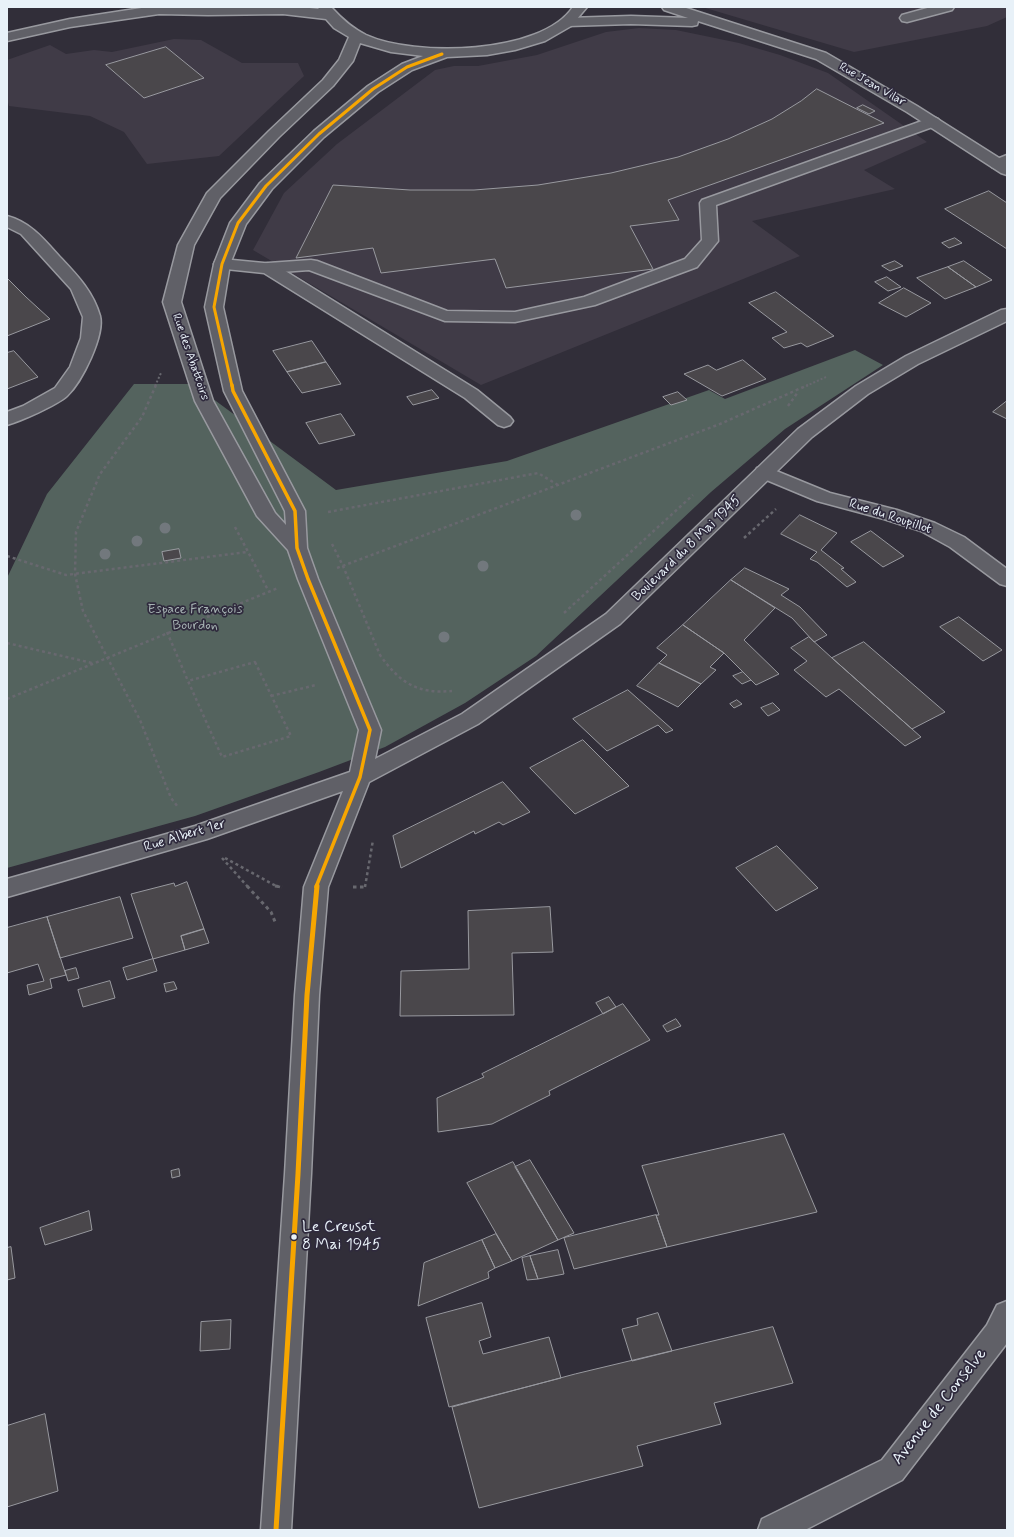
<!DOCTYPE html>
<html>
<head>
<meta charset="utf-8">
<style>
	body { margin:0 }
	#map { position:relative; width:1014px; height:1537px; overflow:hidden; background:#312e39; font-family:Mynerve,sans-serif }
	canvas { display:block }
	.frame { position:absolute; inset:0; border:8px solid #e8f1f8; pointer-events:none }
</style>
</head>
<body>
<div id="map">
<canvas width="1014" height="1537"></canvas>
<div class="frame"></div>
</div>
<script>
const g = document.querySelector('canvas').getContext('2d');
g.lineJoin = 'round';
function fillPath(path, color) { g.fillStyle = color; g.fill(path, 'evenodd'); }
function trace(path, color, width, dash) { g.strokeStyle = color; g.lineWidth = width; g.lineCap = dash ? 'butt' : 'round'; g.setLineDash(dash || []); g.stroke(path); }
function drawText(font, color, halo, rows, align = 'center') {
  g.font = font + ' Mynerve,sans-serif'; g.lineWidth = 3.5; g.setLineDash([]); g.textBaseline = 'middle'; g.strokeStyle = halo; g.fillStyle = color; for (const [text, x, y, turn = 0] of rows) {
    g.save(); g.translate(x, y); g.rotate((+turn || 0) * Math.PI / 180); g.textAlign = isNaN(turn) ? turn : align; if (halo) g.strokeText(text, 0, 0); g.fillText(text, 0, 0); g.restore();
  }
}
fillPath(new Path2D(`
	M702,7H1007V17L987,26L854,52Z
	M639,28L676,30L739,43L780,55L828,73L927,142L864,170L895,189L752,221L800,256L481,385L253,250L284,193L337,144L435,70L454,66H478L537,55L606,32Z
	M174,39L201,40L242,63H298L304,76L219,156L147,164L124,132L90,116L9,106L7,99V60L50,45L66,54L94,50L112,52Z`), '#403b47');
fillPath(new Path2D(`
	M855,350L883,365L785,429L711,492L536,656L465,703L385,747L319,772L195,816L7,868V578L47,494L134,384H193L336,490L507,461L709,390L725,399Z`), '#54635e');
const building = new Path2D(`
	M166,47L204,78L144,98L106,65Z
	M817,89L884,123L668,200L679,220L630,226L653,269L506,288L495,259L381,273L373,248L296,258L333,185L410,190H474L538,185L611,173L678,157L728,139L772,119L801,101Z
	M863,105L875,111L869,114L857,108Z
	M989,191L1007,203V249L945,209Z
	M955,238L962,243L949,248L942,243Z
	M895,261L903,266L890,271L882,266Z
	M964,261L992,280L976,287L948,267Z
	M948,267L976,287L945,299L917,278Z
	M887,277L901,287L888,291L875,282Z
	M7,278L26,297L50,319L7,336Z
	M904,288L931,303L906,317L879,303Z
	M776,292L834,336L807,347L801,343L784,348L772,338L787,332L749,303Z
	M312,341L326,362L287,372L273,351Z
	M14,351L38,377L7,389V353Z
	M743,360L766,379L722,396L684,374L708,365L716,370Z
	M326,362L341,384L302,393L287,372Z
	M432,390L439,398L413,405L407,397Z
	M678,392L687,400L671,405L663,397Z
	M1007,401V419L993,412Z
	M341,414L355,435L319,444L306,423Z
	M800,515L837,533L821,550L844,568L841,569L856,582L847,587L817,562L810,559L817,552L781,534Z
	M871,531L904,556L883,567L851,542Z
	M179,549L181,558L164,561L162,552Z
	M745,568L789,589L781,595L800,607L827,635L814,642L792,618L731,580Z
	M731,580L775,608L744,640L779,674L756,685L724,653L683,625Z
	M959,617L1002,650L983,661L940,627Z
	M683,625L724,653L710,667L716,670L701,684L659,663L667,655L657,648Z
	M809,637L832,658L921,737L905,746L839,689L826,697L794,670L807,661L791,648Z
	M864,642L945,712L912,729L832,658Z
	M659,663L701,684L678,707L637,686Z
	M743,672L751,680L742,684L733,676Z
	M628,690L673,730L666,733L658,725L607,751L573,719Z
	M737,700L742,704L734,708L730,704Z
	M773,703L780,710L768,716L761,708Z
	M583,740L629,786L575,814L530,768Z
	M503,782L530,812L503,825L499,822L475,834L474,831L401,868L393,836Z
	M777,846L818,888L776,911L736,868Z
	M187,882L204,929L181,936L185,950L153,959L131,894L174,883L175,886Z
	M120,897L133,938L60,958L47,917Z
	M550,907L553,952L512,953L514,1015L400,1016L401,971L469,969L468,911Z
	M47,917L66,975L50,979L52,988L29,995L27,985L44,981L38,964L7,973V928Z
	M204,929L209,943L185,950L181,936Z
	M153,959L157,971L127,980L123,968Z
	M76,968L79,978L68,981L65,971Z
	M110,981L115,998L83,1007L78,990Z
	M174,982L177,989L166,992L164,984Z
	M609,997L616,1007L603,1014L596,1003Z
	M623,1004L650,1040L549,1091L550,1095L492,1124L438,1132L437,1098L484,1077L482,1074Z
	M676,1019L681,1026L667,1032L663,1026Z
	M784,1134L817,1212L667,1247L656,1215H659L642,1166Z
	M530,1160L574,1233L558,1240L515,1167Z
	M513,1162L558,1240L512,1261L467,1183Z
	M179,1169L180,1176L172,1178L171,1171Z
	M89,1211L92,1230L45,1245L40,1228Z
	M656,1215L667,1247L574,1269L564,1238Z
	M496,1234L512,1261L495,1268L482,1240Z
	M482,1240L495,1268L488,1272L489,1278L418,1306L424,1263Z
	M11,1247L15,1278L7,1280V1248Z
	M558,1250L564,1274L538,1279L530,1256Z
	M530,1256L538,1279L527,1280L522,1258Z
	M482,1303L491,1337L479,1341L483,1354L549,1337L561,1378L449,1407L426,1318Z
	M658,1313L672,1351L632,1361L622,1329L638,1325L637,1319Z
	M231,1320L230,1349L200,1351L201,1322Z
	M773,1327L793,1383L714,1403L721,1424L637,1446L643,1466L479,1508L452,1407L575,1374Z
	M45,1414L58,1491L7,1507V1426Z`);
fillPath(building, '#4a474b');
trace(building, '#98999f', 1);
const lane = new Path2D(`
	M931,7H954L952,10L907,22L902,21L900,18L902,15Z
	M933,117L938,119L941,122L938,125L716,205L718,241L697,267L595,305L515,322L445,321L309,270L268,273L262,272L260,268L262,264L268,263L311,260L317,261L447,311L515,312L584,297L685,259L702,240L700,203L702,200Z
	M1007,155V165L997,169L992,167L989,164L992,161Z`);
const street = new Path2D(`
	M662,7H683L826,53L917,106L1007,163V175L1001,173L907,112L816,59L698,21L697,25L692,26L631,24L568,26L563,25L561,22L563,19L568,18L631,16L688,18L664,10Z
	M7,216C30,222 44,239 59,256C76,274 93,291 100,316C105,335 82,382 67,396C57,405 21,421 7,425V412L23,406L55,388L70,367L81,338L83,317L71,289L21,234L7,227Z
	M222,259L274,264L477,390L510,417L513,421L510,425L504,427L498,425L465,398L264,273L216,268L214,264L216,260Z
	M764,466L830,493L897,510L935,523L964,537L1007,569V586L1000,584L950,547L921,531L884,519L817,501L757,476L755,472L757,468Z
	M1007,1301V1343L902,1480L805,1530H758L762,1519L882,1460L987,1325L997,1305Z`);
const secondary = new Path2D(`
	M148,7H300L319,9L317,7H331C342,19 352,28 366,35C414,57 541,55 573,7H587L571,26L545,41L515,50L487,55L447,57L412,70L378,92L324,137L272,189L246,224L230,264L223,307L242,391L305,511L307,548L318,579L381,730L375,759L462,714L606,614L798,429L856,386L906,356L1001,310L1007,309V321L918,364L868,394L812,437L620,624L478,724L369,782L328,887L319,995L311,1174L291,1530H261L285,1174L295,995L304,887L343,791L207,839L7,897V879L195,826L350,772L359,730L298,579L288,550L257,516L195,401L163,302L178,245L207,193L269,131L323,80L339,60L349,37L334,28L326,19L283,14L208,15L159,14L70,27L7,41V33L70,19ZM360,43L391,52L423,56L402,64L368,86L314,131L260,183L230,223L214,264L205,307L224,391L285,511L286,525L275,513L213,401L181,302L194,245L220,198L279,137L333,86L353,61Z`);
trace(lane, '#98999f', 3);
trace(street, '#98999f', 3);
trace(secondary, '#98999f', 3);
trace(new Path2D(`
	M155,386L161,373
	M806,386L826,377`), '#68686f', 2, [2, 2]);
trace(new Path2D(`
	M156,385L142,417L100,474L76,532L75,574L83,611L140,720L171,798L178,807
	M788,406L798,392
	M328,512L538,473L558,485
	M235,527L268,590
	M744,538L776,509
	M332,544L343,566L380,655C400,683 417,694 452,691
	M7,556L66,575L247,552
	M337,568L720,424L808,385
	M564,613L693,495
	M167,632L188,681
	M7,643L92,663
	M255,662L291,736L222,757L188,681Z
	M271,696L316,685
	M7,699L278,588
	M222,858L248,887
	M225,858L276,886L280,887
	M365,887L373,840`), '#68686f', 2.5, [3, 3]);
trace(new Path2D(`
	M247,886L271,912L276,924
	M275,886L282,887
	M353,887H365V886`), '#68686f', 3, [3.5, 3.5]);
fillPath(lane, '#606067');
fillPath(street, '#606067');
fillPath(secondary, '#606067');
trace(new Path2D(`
	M232,386L214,307L222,264L238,223L266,186L319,134L373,89L407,67L442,54`), '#f7a600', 3);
trace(new Path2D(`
	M232,385L233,391L295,511L297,548L308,579L370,730L360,777L316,887`), '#f7a600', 3.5);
trace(new Path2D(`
	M276,1530L298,1174L307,995L317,886`), '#f7a600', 5);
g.fillStyle = '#72787d';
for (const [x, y] of [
	[576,515],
	[165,528],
	[137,541],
	[105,554],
	[483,566],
	[444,637]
]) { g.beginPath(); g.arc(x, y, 5.5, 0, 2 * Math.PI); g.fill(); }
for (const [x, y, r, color] of [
	[294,1237,3.5,"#e8f1f8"]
]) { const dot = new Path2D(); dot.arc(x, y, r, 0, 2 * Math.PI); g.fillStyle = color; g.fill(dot); trace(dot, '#2f2a3d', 1.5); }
drawText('12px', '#e8f1f8', '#2f2a3d', [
	["Rue Jean Vilar",872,85,30],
	["Rue des Abattoirs",190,357,71]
]);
drawText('14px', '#e8f1f8', '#2f2a3d', [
	["Rue du Roupillot",890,517,18],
	["Boulevard du 8 Mai 1945",687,549,-44],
	["Rue Albert 1er",185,836,-17]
]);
drawText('14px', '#a8b5b5', '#2f2a3d', [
	["Espace François",195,610],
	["Bourdon",195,626]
]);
drawText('16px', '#e8f1f8', '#2f2a3d', [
	["Le Creusot",302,1228],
	["8 Mai 1945",302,1246]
], 'left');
drawText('17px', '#e8f1f8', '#2f2a3d', [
	["Avenue de Conselve",940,1407,-52]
]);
</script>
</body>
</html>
